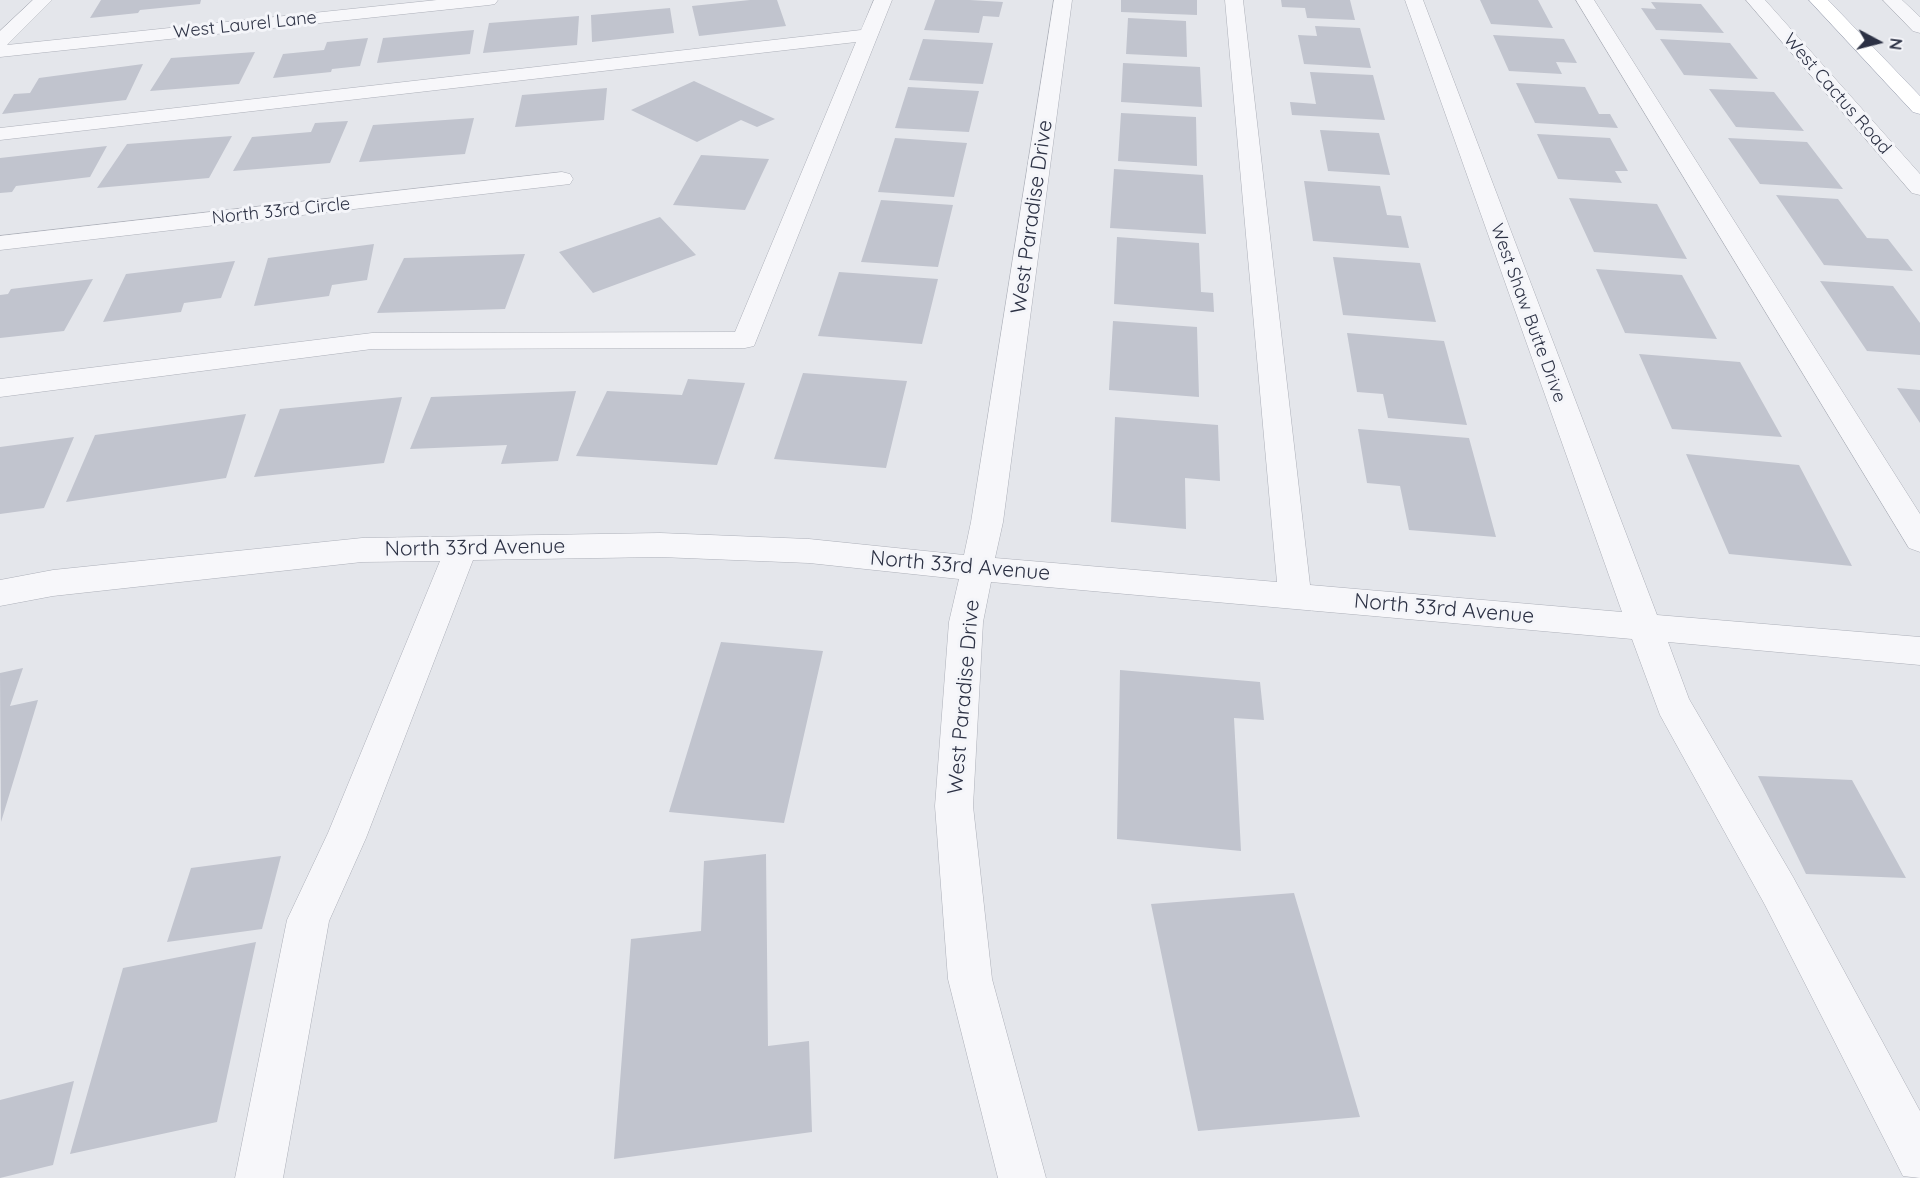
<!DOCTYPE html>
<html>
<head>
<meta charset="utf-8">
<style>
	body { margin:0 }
	#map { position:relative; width:1920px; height:1178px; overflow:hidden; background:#e4e6eb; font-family:Quicksand,sans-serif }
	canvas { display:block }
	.north { position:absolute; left:1848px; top:12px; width:60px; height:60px; -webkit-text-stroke:4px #f4f5f9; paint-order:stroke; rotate:97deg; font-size:16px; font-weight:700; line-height:24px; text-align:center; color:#2c3144 }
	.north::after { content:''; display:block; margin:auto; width:21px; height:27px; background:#2c3144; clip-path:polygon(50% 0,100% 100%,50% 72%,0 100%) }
</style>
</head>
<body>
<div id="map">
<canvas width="1920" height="1178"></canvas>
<div class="north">N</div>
</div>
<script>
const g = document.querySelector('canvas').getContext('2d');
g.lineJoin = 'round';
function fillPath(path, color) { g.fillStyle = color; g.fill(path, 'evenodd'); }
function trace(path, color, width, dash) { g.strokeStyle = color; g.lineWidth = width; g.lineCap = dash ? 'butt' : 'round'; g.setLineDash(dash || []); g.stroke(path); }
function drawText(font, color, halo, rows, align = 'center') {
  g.font = font + ' Quicksand,sans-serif'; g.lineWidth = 6; g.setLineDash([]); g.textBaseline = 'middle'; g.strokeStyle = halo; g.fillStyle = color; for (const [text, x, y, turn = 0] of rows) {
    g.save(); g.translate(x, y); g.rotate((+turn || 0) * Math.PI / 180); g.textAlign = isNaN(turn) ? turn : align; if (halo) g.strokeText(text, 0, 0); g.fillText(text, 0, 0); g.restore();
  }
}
fillPath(new Path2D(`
	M101,0H201L200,4L140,10L138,13L90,18Z
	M750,0H777L786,26L699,36L692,6Z
	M935,0H970L1003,2L999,17L983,16L979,33L924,30Z
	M1121,0H1197V15L1121,12Z
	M1281,0H1350L1355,20L1307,18L1305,8L1282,7Z
	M1480,0H1538L1553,28L1491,24Z
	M1651,2L1701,4L1724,33L1656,30L1641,8L1656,9Z
	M670,8L674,33L592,42L591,15Z
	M579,16L577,45L483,53L489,23Z
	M1128,18L1186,21L1187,57L1126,54Z
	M1315,26L1360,28L1371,68L1304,64L1298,35L1317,36Z
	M474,30L470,54L377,63L383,38Z
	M1493,35L1564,39L1577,63L1556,62L1562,74L1509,71Z
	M368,38L360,66L332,69L331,72L273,78L283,54L324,50L327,42Z
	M923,39L993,43L983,84L909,80Z
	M1660,39L1730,43L1758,79L1684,75Z
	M255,52L239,84L150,91L171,58Z
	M1123,63L1200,67L1202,107L1121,102Z
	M143,64L126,100L2,114L14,94L30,93L39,78Z
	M1310,72L1373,75L1385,120L1292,115L1290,102L1316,104Z
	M694,81L775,119L757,127L741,120L697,142L631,110Z
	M1516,83L1585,87L1599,114H1610L1618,128L1535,123Z
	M908,87L979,91L969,132L895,128Z
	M607,88L604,120L515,127L522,95Z
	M1709,89L1774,92L1804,131L1736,127Z
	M1121,113L1196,117L1197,166L1118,161Z
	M474,118L465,154L359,162L373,125Z
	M348,121L330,163L233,171L252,137L311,132L315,123Z
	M1320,130L1379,133L1390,175L1328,171Z
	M1537,134L1610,138L1628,171H1615L1622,183L1558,179Z
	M232,136L209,178L97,188L127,144Z
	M895,138L967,143L954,197L878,192Z
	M1728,138L1807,142L1843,189L1760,184Z
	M107,146L90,177L16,186L12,192L0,193V158Z
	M701,155L769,159L745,210L673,205Z
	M1114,169L1203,175L1206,234L1110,228Z
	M1304,181L1380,186L1387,215L1401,216L1409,248L1313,241Z
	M1776,195L1838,199L1867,238L1888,239L1913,271L1824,265Z
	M1569,198L1657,204L1687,259L1594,252Z
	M881,200L953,205L938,267L861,262Z
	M660,217L696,255L593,293L559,252Z
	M1117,237L1199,243L1201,292L1213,293L1214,312L1114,304Z
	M374,244L367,280L332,285L329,296L254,306L268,258Z
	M525,254L505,309L377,313L404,258Z
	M1333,257L1420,263L1436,322L1343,315Z
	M235,261L221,298L184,303L181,312L103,322L126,274Z
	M1596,269L1682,275L1717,339L1625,333Z
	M839,272L938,279L922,344L818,336Z
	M93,279L64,331L0,338V295L8,294L11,289Z
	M1820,281L1893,286L1920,323V355L1867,351Z
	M1113,321L1197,327L1199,397L1109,390Z
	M1347,333L1444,341L1467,425L1388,418L1383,394L1357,392Z
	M1639,354L1740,362L1782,437L1672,429Z
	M803,373L907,381L886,468L774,459Z
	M688,379L745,383L717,465L576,456L607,391L682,395Z
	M1897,388L1920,390V423Z
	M576,391L558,461L501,464L507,445L410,449L431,397Z
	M402,397L384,463L254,477L280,409Z
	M246,414L226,478L66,502L95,435Z
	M1115,417L1218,425L1220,481L1185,478L1186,529L1111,522Z
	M1358,429L1469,438L1496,537L1409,530L1400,486L1367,483Z
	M74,437L44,508L0,514V447Z
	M1686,454L1799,465L1852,566L1729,554Z
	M721,642L823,651L784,823L669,812Z
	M23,668L10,706L38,700L1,822L0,673Z
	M1120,670L1260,682L1264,720L1234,718L1241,851L1117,839Z
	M1758,776L1852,780L1906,878L1806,874Z
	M766,854L768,1046L809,1041L812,1132L614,1159L631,939L701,931L704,861Z
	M281,856L262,929L167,942L191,868Z
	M1294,893L1360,1117L1198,1131L1151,904Z
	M256,942L217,1122L70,1154L123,968Z
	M74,1081L53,1165L0,1178V1100Z`), '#c1c4ce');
const minor = new Path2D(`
	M33,0H52L7,45L437,0H498L495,4L489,5L0,57V31Z
	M874,0H892L754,346L745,348L372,349L0,397V379L372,333L735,332L856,42L0,140V128L861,30Z
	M1054,0H1072L1003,522L995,558L1277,582L1225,0H1243L1310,585L1622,612L1405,0H1423L1657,615L1920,637V665L1668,642L1689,699L1793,877L1920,1111V1178L1903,1176L1765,905L1660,715L1632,639L991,582L983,622L973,806L992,979L1046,1178H998L948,979L935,806L949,622L959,579L809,563L660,557L473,560L366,838L329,921L283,1178H235L287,920L328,833L440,561L362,562L53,596L0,606V580L53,570L362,538L660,533L809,539L964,555L971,522Z
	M1576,0H1594L1920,514V552L1909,548Z
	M1746,0H1765L1920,174V195L1912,193Z
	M1883,0H1902L1920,17V33L1913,31Z
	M562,172L570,174L573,179L570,184L0,250V236Z`);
const major = new Path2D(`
	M1809,0H1828L1920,96V114L1913,112Z`);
trace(minor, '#adb0b9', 1);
trace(major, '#a3a8b7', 1);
fillPath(minor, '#f7f7fa');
fillPath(major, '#fff');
drawText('18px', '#2c3144', '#f4f5f9', [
	["West Laurel Lane",245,25,-6],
	["West Cactus Road",1837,94,49],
	["North 33rd Circle",281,211,-6],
	["West Shaw Butte Drive",1528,313,70]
]);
drawText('21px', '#2c3144', '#f4f5f9', [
	["West Paradise Drive",1032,217,-82],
	["North 33rd Avenue",475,548,-1],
	["North 33rd Avenue",960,566,5],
	["North 33rd Avenue",1444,609,5],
	["West Paradise Drive",964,697,-85]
]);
</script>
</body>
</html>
